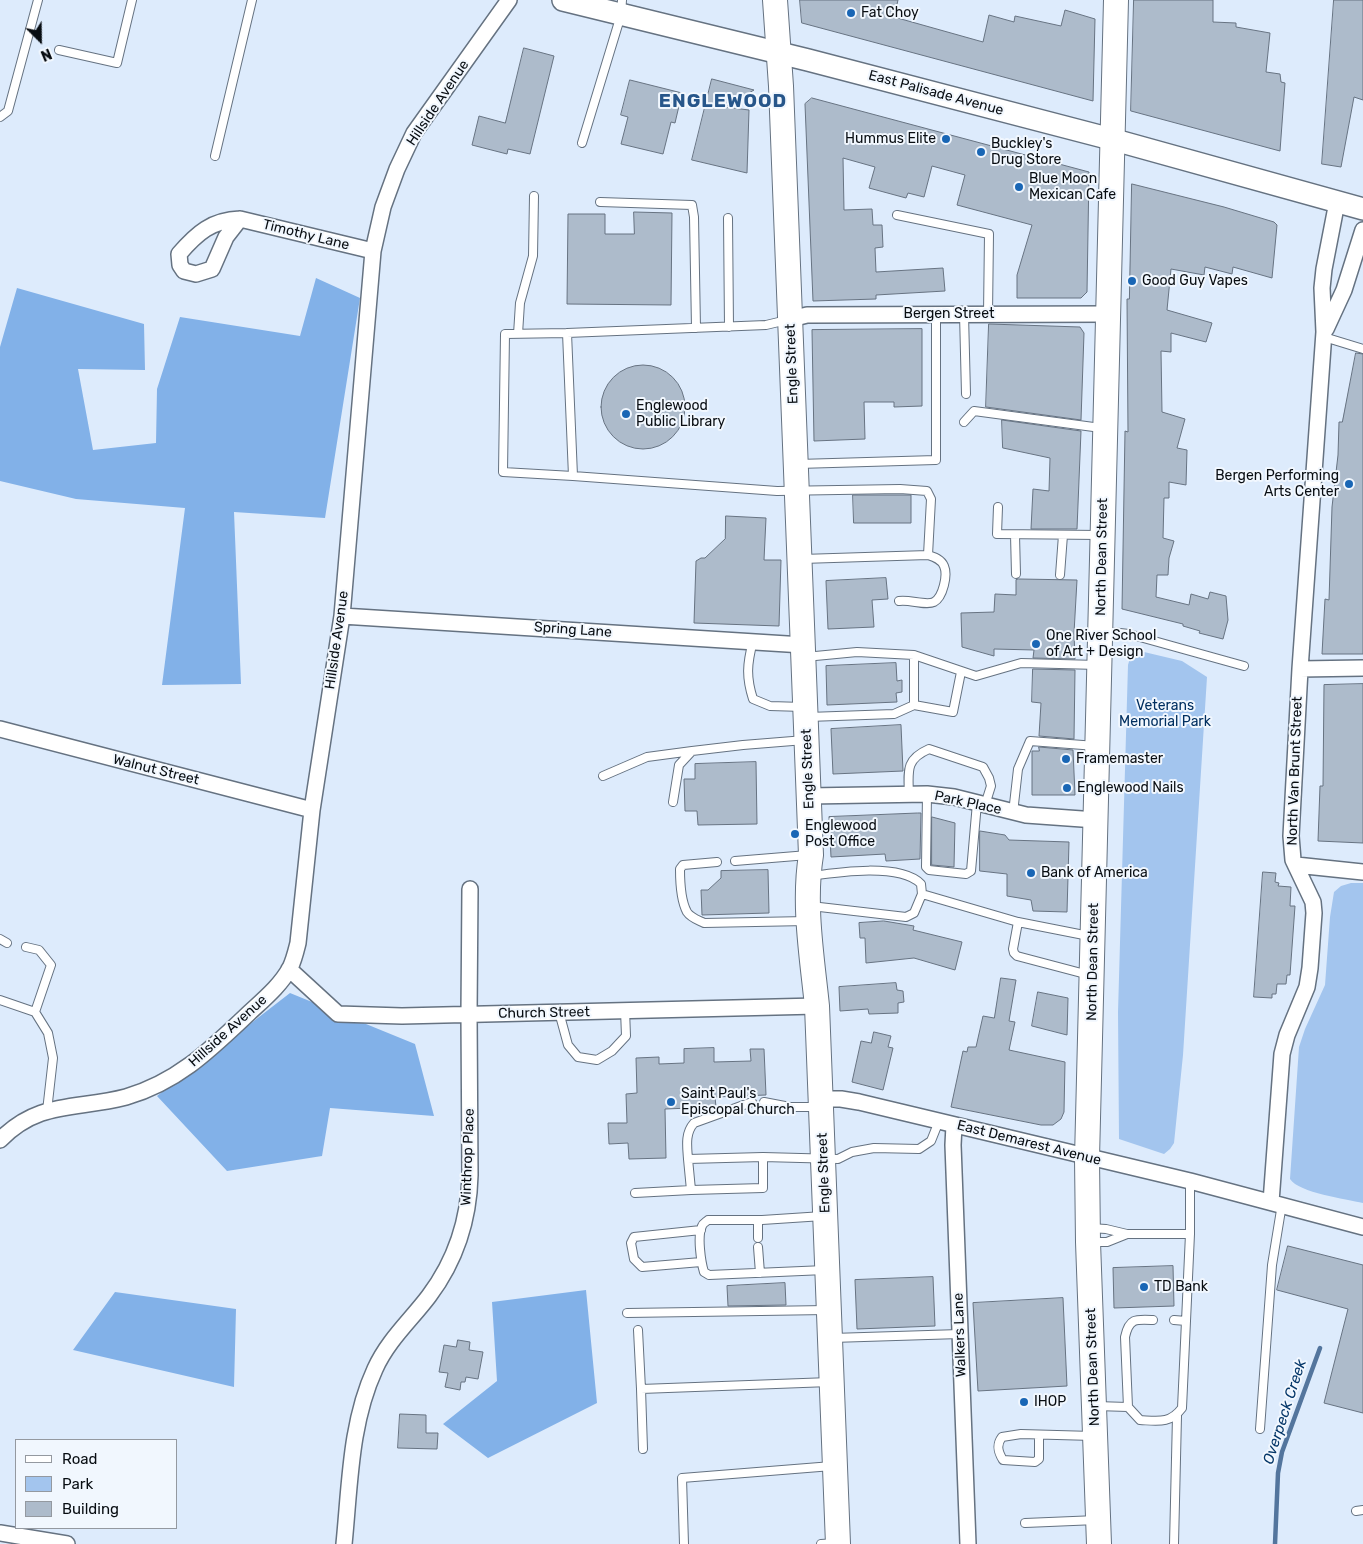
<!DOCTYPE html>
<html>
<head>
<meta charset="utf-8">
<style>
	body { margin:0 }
	#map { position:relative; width:1363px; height:1544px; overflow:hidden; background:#ddebfc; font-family:Rubik,sans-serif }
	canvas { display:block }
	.legend { position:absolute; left:15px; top:1439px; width:162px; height:90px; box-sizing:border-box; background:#f1f7fe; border:1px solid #9499a0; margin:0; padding:6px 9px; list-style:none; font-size:15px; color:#080d12 }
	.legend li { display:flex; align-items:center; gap:10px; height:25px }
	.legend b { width:25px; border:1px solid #9499a0 }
	.north { position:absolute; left:15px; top:15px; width:50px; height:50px; -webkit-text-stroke:4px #f1f7fe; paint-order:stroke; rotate:157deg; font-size:14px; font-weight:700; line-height:20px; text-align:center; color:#080d12 }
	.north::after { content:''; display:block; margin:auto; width:18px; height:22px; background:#080d12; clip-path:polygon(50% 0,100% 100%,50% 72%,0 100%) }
</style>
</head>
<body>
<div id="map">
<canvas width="1363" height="1544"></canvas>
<ul class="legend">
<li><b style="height:6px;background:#fff"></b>Road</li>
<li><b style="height:14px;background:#a3c5ee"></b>Park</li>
<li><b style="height:14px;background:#adbbcb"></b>Building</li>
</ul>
<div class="north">N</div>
</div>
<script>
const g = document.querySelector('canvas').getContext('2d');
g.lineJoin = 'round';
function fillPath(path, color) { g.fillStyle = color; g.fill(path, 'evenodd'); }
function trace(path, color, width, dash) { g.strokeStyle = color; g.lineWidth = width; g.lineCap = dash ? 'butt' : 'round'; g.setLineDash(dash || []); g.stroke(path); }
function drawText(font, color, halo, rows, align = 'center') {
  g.font = font + ' Rubik,sans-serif'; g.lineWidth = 4; g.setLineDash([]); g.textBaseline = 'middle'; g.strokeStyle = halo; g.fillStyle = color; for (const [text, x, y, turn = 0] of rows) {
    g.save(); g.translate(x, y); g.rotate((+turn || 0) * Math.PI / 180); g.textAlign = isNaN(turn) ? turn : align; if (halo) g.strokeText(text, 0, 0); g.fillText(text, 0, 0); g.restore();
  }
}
fillPath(new Path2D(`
	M1144,652L1182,661L1207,677L1183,1055L1174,1143L1170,1149L1164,1154L1119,1139L1118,1012L1128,665C1130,656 1135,654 1144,652Z
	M1351,883H1363V1203C1346,1199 1299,1193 1290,1179L1299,1047L1305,1029L1325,985L1330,917L1334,892L1341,886Z`), '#a3c5ee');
fillPath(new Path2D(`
	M316,278L360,298L325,518L234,512L241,684L162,685L185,508L76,499L0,481V347L17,288L144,324L145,370L78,369L93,450L156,443L157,389L180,317L300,336Z
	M290,993L415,1044L434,1116L330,1108L322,1156L227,1171L157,1096Z
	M586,1290L597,1403L488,1458L443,1424L497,1381L492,1302Z
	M115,1292L236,1309L234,1387L73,1350Z`), '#82b1e8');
trace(new Path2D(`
	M1275,1544L1278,1473L1282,1452L1320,1348`), '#53759d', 4.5);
const building = new Path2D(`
	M800,0H898L894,17L983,42L989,15L1014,22L1015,16L1061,26L1065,10L1095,19L1093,101L802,23Z
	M1134,0H1213V22L1236,23V27L1270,33L1266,72L1280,74L1281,82L1285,83L1280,151L1131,111Z
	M1334,0H1363V100L1354,97L1341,167L1322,164Z
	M524,48L554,56L530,154L508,149L507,154L472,145L479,116L505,123Z
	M712,79L754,90L725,107L749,110L747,173L692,160Z
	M630,80L682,93L675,123L671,122L663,154L621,144L628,117L621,115Z
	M812,98L1089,172L1087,292L1081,298H1017V275L1032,225L957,205L965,175L932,166L924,197L908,193L906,198L869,188L875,167L843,158L844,210L872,209L873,225H882L883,247L875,248L876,272L943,268L945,291L876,295V299L813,301L805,104Z
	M1132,184L1224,207L1274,222L1277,225L1272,278L1233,267L1232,274L1205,267L1204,275L1171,269L1167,310L1212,323L1206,342L1171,333V352L1161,351L1162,412L1185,419L1177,448L1187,450L1186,485L1169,482V498H1164L1163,538L1174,541L1169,558L1168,575H1157L1156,597L1189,605L1191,594L1208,599L1210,592L1226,596L1228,620L1223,639L1199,633L1200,631L1183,626V624L1122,609L1125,431L1128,432L1127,299H1129Z
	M634,212L672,213L671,305L567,304L568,214H605V234H634Z
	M989,324L1080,327L1084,333L1081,420L986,407Z
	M922,329V406L894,407V402H864L865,439L814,441L812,330Z
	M1356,353L1363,354V654H1322L1325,599L1329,600L1332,507L1338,455L1339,422H1342Z
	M601 407a42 42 0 1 1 84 0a42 42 0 1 1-84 0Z
	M1002,420L1081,431L1077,529H1031L1033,489L1049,491L1050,458L1003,448Z
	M853,495H911V523H854Z
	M726,516L766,518L764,560H781L779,626L694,623L696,561L701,558H705L725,539Z
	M886,578L888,599L872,600L874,627L828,629L826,581Z
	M1019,579L1077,580L1074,633L1075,659L1033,658L1034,650L994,649V656L962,647L961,613L994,612L995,594L1016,595V580Z
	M896,663L897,681L902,680V692L896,693L897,702L827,705L826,666Z
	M1033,669L1075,670L1074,739L1039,736L1041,703L1032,702Z
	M1363,684V843L1318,841L1320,786H1323L1324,685Z
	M901,725L903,771L833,774L831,729Z
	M1039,747L1073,750L1075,795H1032V751H1039Z
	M756,762L757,824L698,825L697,811H685L684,779H695V764Z
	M918,813H921L920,859L886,861L885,854L831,857L829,817Z
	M932,817L955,823L954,867L932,865Z
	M980,831L1005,835L1009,840L1069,842L1067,912L1033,911L1031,900L1007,896V874L980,871Z
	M768,870L769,913L702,915L701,890H708L721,878V871Z
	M1263,872L1276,873L1275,882L1279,883L1278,886L1291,887L1290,906H1295L1290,975H1287L1286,984H1277L1276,994H1272V998L1254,997Z
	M884,921L914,926L913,930L962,942L955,970L914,958L866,963L865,938H860L859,923Z
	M1001,978L1016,980L1009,1021L1015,1022L1009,1050L1065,1062L1064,1112L1061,1119L1053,1125H1041L951,1107L963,1051L967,1052L968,1047H976L983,1016L994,1018Z
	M896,983L897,990L903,991L904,1002L898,1003V1013L869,1014L868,1009L840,1011L839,987Z
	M1038,992L1068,998L1067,1035L1032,1026Z
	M874,1032L891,1036L888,1047L893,1048L883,1090L852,1082L861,1041L871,1043Z
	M714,1048V1062L751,1061L750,1049H764L766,1095L715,1097L716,1107L665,1109L666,1158L629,1159L628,1143L609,1144L608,1123H627L626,1094L637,1093L636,1058L659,1057V1064L684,1063V1049Z
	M1288,1246L1363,1265V1413L1324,1403L1348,1309L1277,1290Z
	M1173,1266L1174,1306L1114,1308L1113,1268Z
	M933,1277L935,1326L857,1329L855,1280Z
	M785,1283L786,1305L728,1306L727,1286Z
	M1063,1298L1067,1386L978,1391L973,1303Z
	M458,1340L470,1342L469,1350L483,1352L478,1379L466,1377L465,1382H461L460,1390L445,1387L448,1373L439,1372L444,1345L456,1347Z
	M400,1414L426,1415V1433H438L437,1449L398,1448Z`);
fillPath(building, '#adbbcb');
trace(building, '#677382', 1);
const service = new Path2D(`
	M59,50L117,63L132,0
	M0,117L8,111L38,0
	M582,143L621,15L622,0
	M215,156L252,0
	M600,202L692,205L694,217L696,328
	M897,215L989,234L988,314
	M728,218L729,327
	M964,314L966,394
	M567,333L573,476L777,491L900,489L927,491L931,499L928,555
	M518,334L520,303L533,256L534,196
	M1324,337L1363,349
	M964,422L974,411L1101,428
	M798,464L936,460V314
	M573,476L503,472L505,334L567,333L766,325L787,320
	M998,507L997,534L1100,535
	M1015,535L1016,574
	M802,559L928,555C934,557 941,559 944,566C948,575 943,597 934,602C926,606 909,599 899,601
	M1060,575L1063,535
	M1102,631L1129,634L1244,666
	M753,641C747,664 746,677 753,699L770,706L803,707
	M805,657L857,652L914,655L976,676L1021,663L1098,665
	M914,705L953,712L961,672
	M808,717L894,714L914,705V655
	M603,776L647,757L692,751
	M909,794C908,770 906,759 929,749L983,767L989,778L991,786L985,805
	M927,794L926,867L929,870L966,874L971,871L977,803
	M673,802L679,765L692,751L743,745L805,740
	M1013,813L1018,769L1030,741L1096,746
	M735,861L808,855
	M717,862L683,865L680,869C680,881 681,901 687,912C691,918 698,920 704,923L807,921
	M922,894L1018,922L1089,936
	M811,906L906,917L914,913L922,894L921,884C900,863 839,872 812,876
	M1018,922L1013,949L1014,953L1017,956L1089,975
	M0,939L7,943
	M26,947L39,950L51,965L35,1012
	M0,1000L35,1012L48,1033L53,1058L47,1111
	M559,1012L568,1045L578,1057L597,1060L612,1051L626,1036L625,1010
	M764,1102L790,1107H819
	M763,1157V1188L691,1190L688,1159L763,1157L838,1159L852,1152L874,1148L919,1149L931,1141L939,1121
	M688,1159C687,1146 685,1133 694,1123L752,1102
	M1190,1181V1234
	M635,1193L691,1190
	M823,1216L762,1220H708C706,1222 703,1223 702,1226C697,1236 701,1262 704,1272L709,1275L825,1270
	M1090,1228L1106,1229L1127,1234L1107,1242H1090
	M1127,1234H1190L1182,1408C1170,1424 1158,1421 1140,1420L1128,1407
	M758,1238V1220
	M758,1247L760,1273
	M701,1262L642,1267L634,1259L631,1243L634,1237L701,1230
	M627,1313L827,1310
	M1174,1320L1186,1321
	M638,1330L641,1389
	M832,1338L960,1334
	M1096,1406L1128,1407L1125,1337C1129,1318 1136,1319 1153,1320
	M1260,1429L1272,1265L1282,1204
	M1039,1435V1459L1035,1462L1003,1460C998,1452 996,1445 1002,1437L1021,1434L1093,1436
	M643,1449L641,1389L830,1382
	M1356,1511L1363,1510
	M1025,1523L1097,1520
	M684,1544L682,1478L832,1466
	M821,1544L836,1543
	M1174,1544L1177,1416`);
const minor = new Path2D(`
	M240,219L226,237L212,269L196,274L184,271L180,265L179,254C197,233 212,220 240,219L373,251
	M791,319L807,315L1107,314
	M1326,329L1344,290L1363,230
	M342,616L803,645
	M1300,669L1363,668
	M0,729L312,810
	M809,796L927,794L954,797L1026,815L1096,820
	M1296,865L1363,872
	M289,969L338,1014L402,1016L817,1006
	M821,1099H841L859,1102L1190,1181L1363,1227
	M954,1125L953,1145L968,1544
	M0,1140C39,1100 77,1110 126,1097C178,1082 211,1049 249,1013C264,999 280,986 290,968C294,960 296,951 298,943L312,810L342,616L373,251L383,207L397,169L414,133L509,0
	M1271,1202L1282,1054L1287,1035L1307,987L1310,968L1314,913L1313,902L1293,860L1291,836L1300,669L1324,332L1322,288L1324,269L1337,202
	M0,1533L67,1544
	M344,1544C350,1485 350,1423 375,1369C388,1340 411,1320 429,1296C456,1260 469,1219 470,1175L469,1014L470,889`);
const secondary = new Path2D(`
	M563,0L808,60L1111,139L1363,209`);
const primary = new Path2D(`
	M775,0L781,86L811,855C803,904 812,957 817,1006L838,1544
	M1099,1544L1088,1242L1087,1158L1116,0`);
trace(service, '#657281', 10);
trace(minor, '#657281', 18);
trace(secondary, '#657281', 24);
trace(primary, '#657281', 26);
trace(service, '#fff', 8);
trace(minor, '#fff', 15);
trace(secondary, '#fff', 21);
trace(primary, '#fff', 24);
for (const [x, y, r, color] of [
	[851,13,5,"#1966b5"],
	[946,139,5,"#1966b5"],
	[981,152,5,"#1966b5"],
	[1019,187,5,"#1966b5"],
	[1132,281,5,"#1966b5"],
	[626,414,5,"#1966b5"],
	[1349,484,5,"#1966b5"],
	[1036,644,5,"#1966b5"],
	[1066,759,5,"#1966b5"],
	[1067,788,5,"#1966b5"],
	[795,834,5,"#1966b5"],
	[1031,873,5,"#1966b5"],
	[671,1102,5,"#1966b5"],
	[1144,1287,5,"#1966b5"],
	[1024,1402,5,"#1966b5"]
]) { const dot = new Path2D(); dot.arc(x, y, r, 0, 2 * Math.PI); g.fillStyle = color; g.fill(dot); trace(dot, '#f1f7fe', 2); }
drawText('14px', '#080d12', '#f1f7fe', [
	["Fat Choy",861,13],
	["Hummus Elite",936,139,"right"],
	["Buckley's",991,144],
	["Drug Store",991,160],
	["Blue Moon",1029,179],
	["Mexican Cafe",1029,195],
	["Good Guy Vapes",1142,281],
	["Englewood",636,406],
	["Public Library",636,422],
	["Bergen Performing",1339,476,"right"],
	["Arts Center",1339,492,"right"],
	["One River School",1046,636],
	["of Art + Design",1046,652],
	["Framemaster",1076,759],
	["Englewood Nails",1077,788],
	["Englewood",805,826],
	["Post Office",805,842],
	["Bank of America",1041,873],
	["Saint Paul's",681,1094],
	["Episcopal Church",681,1110],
	["TD Bank",1154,1287],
	["IHOP",1034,1402]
], 'left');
drawText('14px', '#080d12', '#f1f7fe', [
	["East Palisade Avenue",936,93,15],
	["Hillside Avenue",438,103,-56],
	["Timothy Lane",306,235,14],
	["Bergen Street",949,314],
	["Engle Street",792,364,-92],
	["North Dean Street",1102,557,-89],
	["Spring Lane",573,630,4],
	["Hillside Avenue",337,640,-82],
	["Engle Street",808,769,-92],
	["Walnut Street",156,770,14],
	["North Van Brunt Street",1295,771,-88],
	["Park Place",968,803,12],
	["North Dean Street",1093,962,-89],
	["Church Street",544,1013,-1],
	["Hillside Avenue",228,1031,-42],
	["East Demarest Avenue",1029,1143,14],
	["Winthrop Place",468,1157,-88],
	["Engle Street",824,1173,-92],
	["Walkers Lane",960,1335,-92],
	["North Dean Street",1093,1367,-92]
]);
drawText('14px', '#002f60', '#f1f7fe', [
	["Veterans",1165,706],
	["Memorial Park",1165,722]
]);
drawText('italic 15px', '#053769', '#f1f7fe', [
	["Overpeck Creek",1285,1412,-72]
]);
g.letterSpacing = '1px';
drawText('bold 19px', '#27568a', '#f1f7fe', [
	["ENGLEWOOD",723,102]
]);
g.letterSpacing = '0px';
</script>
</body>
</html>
